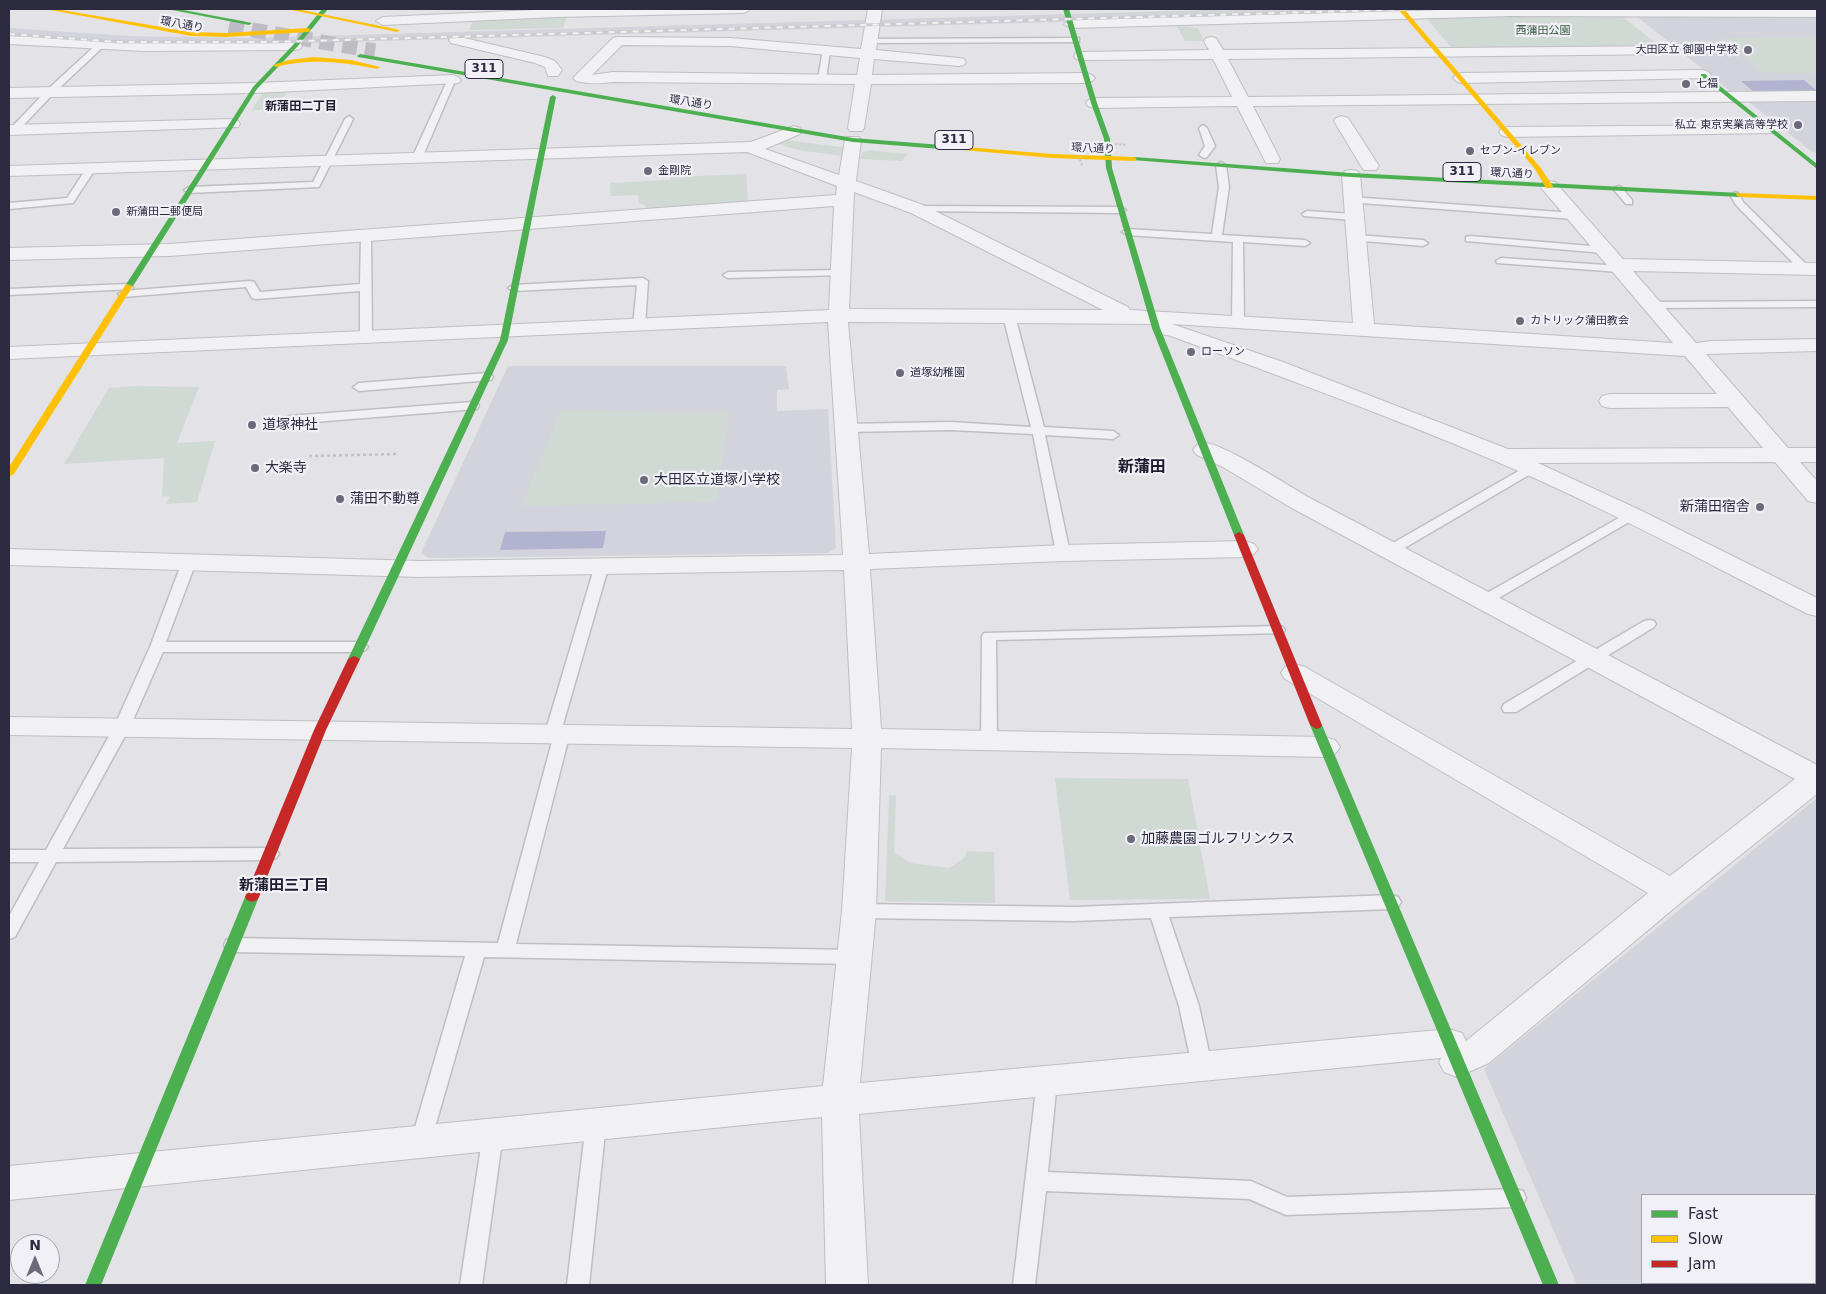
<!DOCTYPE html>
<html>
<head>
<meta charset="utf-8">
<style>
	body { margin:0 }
	#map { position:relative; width:1826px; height:1294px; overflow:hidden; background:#e2e2e7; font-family:"DejaVu Sans",sans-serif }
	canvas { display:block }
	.frame { position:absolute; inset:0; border:10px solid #2c2a3f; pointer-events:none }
	.legend { position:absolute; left:1641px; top:1194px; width:175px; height:90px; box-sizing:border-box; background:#f0f0f6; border:1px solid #a2a1ad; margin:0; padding:6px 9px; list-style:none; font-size:15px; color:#2c2a3f }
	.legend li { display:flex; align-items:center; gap:10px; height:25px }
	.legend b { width:25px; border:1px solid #a2a1ad }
	.north { position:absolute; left:10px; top:1234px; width:50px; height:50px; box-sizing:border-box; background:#f0f0f6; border:1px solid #a2a1ad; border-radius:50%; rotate:0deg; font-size:14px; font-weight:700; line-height:20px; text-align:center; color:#2c2a3f }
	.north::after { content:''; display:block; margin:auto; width:18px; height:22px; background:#6c6a7a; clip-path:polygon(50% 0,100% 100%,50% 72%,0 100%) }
</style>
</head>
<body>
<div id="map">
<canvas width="1826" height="1294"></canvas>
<div class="frame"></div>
<ul class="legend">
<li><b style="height:6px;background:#4caf50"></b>Fast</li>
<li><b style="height:6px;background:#ffc107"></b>Slow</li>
<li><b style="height:6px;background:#c62828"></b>Jam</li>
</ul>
<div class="north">N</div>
</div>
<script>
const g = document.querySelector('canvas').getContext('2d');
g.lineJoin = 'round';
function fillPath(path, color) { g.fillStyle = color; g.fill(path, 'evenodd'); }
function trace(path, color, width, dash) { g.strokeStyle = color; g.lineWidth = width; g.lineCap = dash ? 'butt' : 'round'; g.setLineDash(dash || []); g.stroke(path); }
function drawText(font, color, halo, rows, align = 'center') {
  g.font = font + ' "DejaVu Sans","Noto Sans JP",sans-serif'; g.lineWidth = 4.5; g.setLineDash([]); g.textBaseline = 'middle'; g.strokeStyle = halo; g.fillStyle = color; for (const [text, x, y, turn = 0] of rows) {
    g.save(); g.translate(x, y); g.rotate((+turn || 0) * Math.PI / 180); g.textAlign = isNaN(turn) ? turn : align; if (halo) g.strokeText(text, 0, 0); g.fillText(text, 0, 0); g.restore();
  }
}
fillPath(new Path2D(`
	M1242,9H1522L273,44L180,45L9,37V28L129,36L250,38Z
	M1635,15H1817V93L1746,94L1730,91Z
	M1745,99H1817V153L1811,151Z
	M508,366H786L789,389L777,390V411L828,409L836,548L828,553L429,558L421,553Z
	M1817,798V1285H1577L1484,1069ZM1815,1195V1283H1642V1195Z`), '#d3d3db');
fillPath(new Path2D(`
	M1619,14L1658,45L1654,48L1459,49L1451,47L1428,20L1433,16Z
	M567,16L563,28L469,30L474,19Z
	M1177,26L1198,28L1204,41H1185Z
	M1817,37V76L1813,73H1764L1720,38Z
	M288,90L281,102H295L292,109L252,110L264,91Z
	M785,140L841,147L844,148L842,156L798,150L778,144Z
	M870,150L875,151L908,154L902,161L860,159L863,152Z
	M746,174L748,201L647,210L645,205L638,203V195L611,196L610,183L670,180L671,177Z
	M135,386L199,387L177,443L215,441L197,502L166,504L170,497L162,496L164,458L64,464L109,388Z
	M561,410L730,412L716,502L521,506Z
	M1055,778L1188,779L1210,899L1070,900Z
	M889,795L896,796L894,852L910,863L949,868L964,858L967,851L994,852L995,903L885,901Z`), '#d0d9d4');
fillPath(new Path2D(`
	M1804,80L1817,91L1754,92L1741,81Z
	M606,531L603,548L500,550L505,532Z`), '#b2b3d0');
trace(new Path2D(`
	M229,26L375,51`), '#bebdc5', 15, [15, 8]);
const lane = new Path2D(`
	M1076,38H1079V42L870,43L866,41L870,39Z
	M97,44L104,46L53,94L18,131H12V127L47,90Z
	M823,49L830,51L826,79L822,81L818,79Z
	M448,79L455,81L422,158L420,160H414L412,158Z
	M349,116L353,119L319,187L189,193L184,190L189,187L313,182L345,119Z
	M1203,125L1207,128L1215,146L1207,157L1204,158L1199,155L1205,146L1199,128Z
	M1221,162L1226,165L1229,187L1222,235L1305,240L1310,243L1305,246L1243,242L1244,322L1238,325L1232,322L1233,242L1127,235L1122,232L1127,229L1212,234L1219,187L1216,165Z
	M91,165L96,168L73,203L9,209V203L67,198L88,166Z
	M1618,186L1621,187L1632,200V204H1626L1615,191L1613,189Z
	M1735,192L1738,193L1743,202L1809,267L1810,269L1809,271H1801L1736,205L1730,195Z
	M1351,197L1574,213L1579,216L1574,219L1348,202L1346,200Z
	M917,206L1121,207L1126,210L1121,213L914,211V207Z
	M1307,211L1353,214L1358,217L1353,220L1304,216L1302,214Z
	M366,233L371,236L372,338L366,341L360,338V291L256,299L252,298L246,287L123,297L118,294L123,291L250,281L254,282L260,292L360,284L361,236Z
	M1356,235L1423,240L1428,243L1423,246L1352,240V236Z
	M1470,236L1603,247L1608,250L1603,253L1466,241V237Z
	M1501,258L1620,266L1625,269L1620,272L1497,263L1496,261Z
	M839,270L844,273L843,275L728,278L723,275L728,272Z
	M643,278L648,281L645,326L639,329L633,326L637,285L513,291L508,288L513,285Z
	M128,284L133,287L132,289L9,295V289Z
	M1817,301V307L1653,308L1648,305L1653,302Z
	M1009,313L1015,316L1044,427L1113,431L1119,435L1113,439L1045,435L1070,553L1063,557L1056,553L1033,434L951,430L846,432L840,428L846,424L951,422L1031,427L1003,316Z
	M487,373L491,374L493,377L491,380L359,391L353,387L359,383Z
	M473,402L477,403L479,406L477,409L289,424L283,420L289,416Z
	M1529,465L1535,469L1534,472L1396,553H1386L1384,550L1386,547Z
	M1631,511L1638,515L1636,518L1490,603H1480L1478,600L1480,597Z
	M189,558L196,562L166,642H360L365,644L368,647L365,650L360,652H163L130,727L63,849L270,848L276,850L279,854L276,858L270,860L56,862L15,937L9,939V916L39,862H9V850H46L114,727L150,647L182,562Z
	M602,561L609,565L562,728L568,729L570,733L516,944L853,950L860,952L862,957L860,962L853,964L484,957L431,1141L428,1147L421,1150L414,1147L411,1141L465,956L233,952L226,950L224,945L226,940L233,938L498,943L553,738L547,737L545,733L595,565Z
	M1649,620L1654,621L1656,624L1654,627L1516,712H1504L1502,708L1504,704L1644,621Z
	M1278,626L1283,627L1285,630L1283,633L996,640L997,740L995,744L989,745L983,744L981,740L982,636L984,633Z
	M1392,895L1398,897L1401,902L1398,907L1392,909L1169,917L1199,1006L1212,1066L1209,1072L1202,1074L1195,1072L1192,1066L1179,1006L1151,918L1074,921L859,918L853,916L850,911L853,906L859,904L1074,907Z
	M1047,1073L1054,1075L1057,1081L1048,1172L1251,1181L1287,1197L1515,1189L1523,1191L1526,1198L1523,1205L1515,1207L1286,1215L1249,1199L1046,1191L1035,1285H1013L1037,1081L1040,1075Z
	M596,1114L603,1117L606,1123L589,1285H567L586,1123L589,1117Z
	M493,1125L500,1128L503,1134L482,1285H460L483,1134L486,1128Z`);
const street = new Path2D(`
	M556,9H751L744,13L556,17L383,25L376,21L383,17Z
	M868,9H882L876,50L959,58L964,59L966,62L964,65L959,66L874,59L872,75L1087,73L1092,75L1095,78L1092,81L1087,83L871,84L864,128L862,131H850L848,128L855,84L613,82C599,84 588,84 576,81L573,78L613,38L618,37L730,38L861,49ZM622,45L730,46L860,58L857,75L613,72L592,75Z
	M1479,9H1817V17L1511,16L1071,28L1064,24L1071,20Z
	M9,36L144,43L295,42L300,43L302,46L300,49L295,50L144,51L9,44Z
	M456,36L545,57L555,61L562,70L558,76H548L545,67L535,63L451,43L449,40L451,37Z
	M1211,37L1216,38L1223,50L1673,46L1678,47L1680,50L1678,53L1673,54L1228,59L1248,97L1817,91V101L1253,106L1280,159L1278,163H1266L1264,159L1237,106L1094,108L1088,106L1086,103L1088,100L1094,98L1232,97L1213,59L1081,60L1076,59L1074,56L1076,53L1081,52L1209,50L1204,41L1206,38Z
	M1703,70L1708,72L1711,75L1708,78L1461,83L1456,81L1453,78L1456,75L1461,73Z
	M453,75L458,77L461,80L458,83L255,93L9,98V88L255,83Z
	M1342,116L1348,118L1350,121L1379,166L1376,170H1364L1361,166L1334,121L1336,118Z
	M232,119L238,121L240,124L238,127L9,135V125Z
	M1771,125L1777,127L1779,130L1777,133L1507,137L1501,135L1499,132L1501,129L1507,127Z
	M794,126L800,128L802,131L800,134L765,149L839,175L845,140L847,137H859L861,140L856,181L923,205L1128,307L1130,310L1353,323L1342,175L1345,171L1351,170L1357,171L1360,175L1374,324L1673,343L1543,190L1540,186L1543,182L1549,181L1555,182L1623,259L1817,263V275L1633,271L1696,343L1711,341L1817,339V351L1706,354L1788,448H1817V462H1800L1817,481V503L1808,501L1775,462L1538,463L1640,510L1817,598V616L1808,614C1704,562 1602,506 1495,461C1389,416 1279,376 1171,336L1156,333L1153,329L1156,325L1160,324L848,322L869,554L1063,545L1245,541L1254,544L1258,549L1254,554L1245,557L1063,561L870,569L881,729L1325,737L1335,740L1340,747L1335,754L1325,757L881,748L876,911L860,1083L1449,1029L1462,1033L1466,1041L1648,893L1285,679L1281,673L1285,667L1295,664L1305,667L1670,876L1795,779L1290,507L1221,466L1197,455L1193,450L1197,445C1199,444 1202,443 1204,443C1221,442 1289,486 1308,497L1817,765V794L1684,900L1489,1063L1457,1077L1444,1072L1439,1062L1441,1058L859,1114L868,1285H826L822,1117L9,1200V1166L823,1086L842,911L852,748L9,735V717L852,729L844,570L420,577L9,565V549L420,561L843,555L828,322L9,359V347L829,310L834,206L169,256L9,260V248L169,244L836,195L837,186L747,152L9,176V166L751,142ZM854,192L911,213L1103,310L849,309ZM1172,324L1685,356L1717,394H1610L1602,396L1599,401L1602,406L1610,408L1728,407L1763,448L1508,449L1283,362Z`);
trace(lane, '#bfbfc3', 3);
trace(street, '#bfbfc3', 2);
trace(new Path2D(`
	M309,456L398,454`), '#c1c1c7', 2.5, [3, 3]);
fillPath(lane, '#f1f1f4');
fillPath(street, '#f1f1f4');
fillPath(new Path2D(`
	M167,9H178L252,23L249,25Z
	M322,9H328L297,47L257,89L133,286L126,288L125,286L253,87L293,45Z
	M1063,9H1069L1097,103L1110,139L1112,168L1160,328L1244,535L1243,537H1235L1234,535L1152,328L1106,168L1104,139L1091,103Z
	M360,54L853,138L954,146L957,148L954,150L853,142L358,57L357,56Z
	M1701,74H1705L1817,164V169L1701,76Z
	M553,95L556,97L508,340L360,659L358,661H350L348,659L500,340L550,97Z
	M1134,157L1351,173L1740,193L1744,195L1740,197L1351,177L1132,160L1131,159Z
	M1316,721L1322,725L1559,1285H1543L1310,725Z
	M252,892L257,894L259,897L101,1285H85L245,897L247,894Z`), '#4caf50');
fillPath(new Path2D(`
	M45,9H56L191,32L226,33L308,28L311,30L308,32L226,37L191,36Z
	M287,9H297L400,30L397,32Z
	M1398,9H1404L1540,167L1553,186L1552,188H1546L1535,169Z
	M314,57L351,60L380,67L377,69C342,62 311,58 276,67L273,65L289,60Z
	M954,146L1052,154L1134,157L1137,159L1134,161L1052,158L952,149V147Z
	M1737,193L1817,196V200L1740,197L1736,195Z
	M126,284L133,286L14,474L9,477V467Z`), '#ffc107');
fillPath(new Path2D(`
	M1239,532L1244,535L1322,725L1320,728L1316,729L1310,725L1234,535Z
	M354,656L360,659L326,730L259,897L257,900L252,902L247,900L245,897L314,730L348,659Z`), '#c62828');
const rail = new Path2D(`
	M9,34L118,42H271L1417,9`);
trace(rail, '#cbcbce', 3);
trace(rail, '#f0f0f6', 2, [6]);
trace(new Path2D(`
	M1082,165L1073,141L1127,145`), '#c1c1c7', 2, [2, 2]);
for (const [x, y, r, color] of [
	[1748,50,5,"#6c6a7a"],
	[1686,84,5,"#6c6a7a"],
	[1798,125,5,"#6c6a7a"],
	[1470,151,5,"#6c6a7a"],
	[648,171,5,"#6c6a7a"],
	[116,212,5,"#6c6a7a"],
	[1520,321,5,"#6c6a7a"],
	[1191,352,5,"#6c6a7a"],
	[900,373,5,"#6c6a7a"],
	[252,425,5,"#6c6a7a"],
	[255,468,5,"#6c6a7a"],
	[644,480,5,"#6c6a7a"],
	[340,499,5,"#6c6a7a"],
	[1760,507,5,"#6c6a7a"],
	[1131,839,5,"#6c6a7a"]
]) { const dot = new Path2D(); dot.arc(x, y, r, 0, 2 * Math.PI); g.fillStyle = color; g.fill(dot); trace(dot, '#f0f0f6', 2); }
drawText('11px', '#2c2a3f', '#f0f0f6', [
	["環八通り",182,25,10],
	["環八通り",691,103,9],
	["環八通り",1093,149,2],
	["環八通り",1512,174,3]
]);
drawText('11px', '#385a41', '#f0f0f6', [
	["西蒲田公園",1543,31]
]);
drawText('11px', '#2c2a3f', '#f0f0f6', [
	["大田区立 御園中学校",1738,50,"right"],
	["七福",1696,84],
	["私立 東京実業高等学校",1788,125,"right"],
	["セブン-イレブン",1480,151],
	["金剛院",658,171],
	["新蒲田二郵便局",126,212],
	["カトリック蒲田教会",1530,321],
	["ローソン",1201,352],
	["道塚幼稚園",910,373]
], 'left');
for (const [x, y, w] of [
	[484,69,38],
	[954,140,38],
	[1462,172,38]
]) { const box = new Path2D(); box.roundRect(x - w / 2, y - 9.5, w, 19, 4); g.fillStyle = '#f0f0f6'; g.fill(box); trace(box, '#2c2a3f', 1); }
drawText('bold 12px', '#2c2a3f', null, [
	["311",484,69],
	["311",954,140],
	["311",1462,172]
]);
drawText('bold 12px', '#1f1c30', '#f0f0f6', [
	["新蒲田二丁目",301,107]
]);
drawText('14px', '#2c2a3f', '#f0f0f6', [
	["道塚神社",262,425],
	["大楽寺",265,468],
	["大田区立道塚小学校",654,480],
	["蒲田不動尊",350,499],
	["新蒲田宿舎",1750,507,"right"],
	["加藤農園ゴルフリンクス",1141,839]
], 'left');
drawText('bold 15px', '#1f1c30', '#f0f0f6', [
	["新蒲田三丁目",284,886]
]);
drawText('bold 16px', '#1f1c30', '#f0f0f6', [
	["新蒲田",1142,468]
]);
</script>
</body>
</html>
